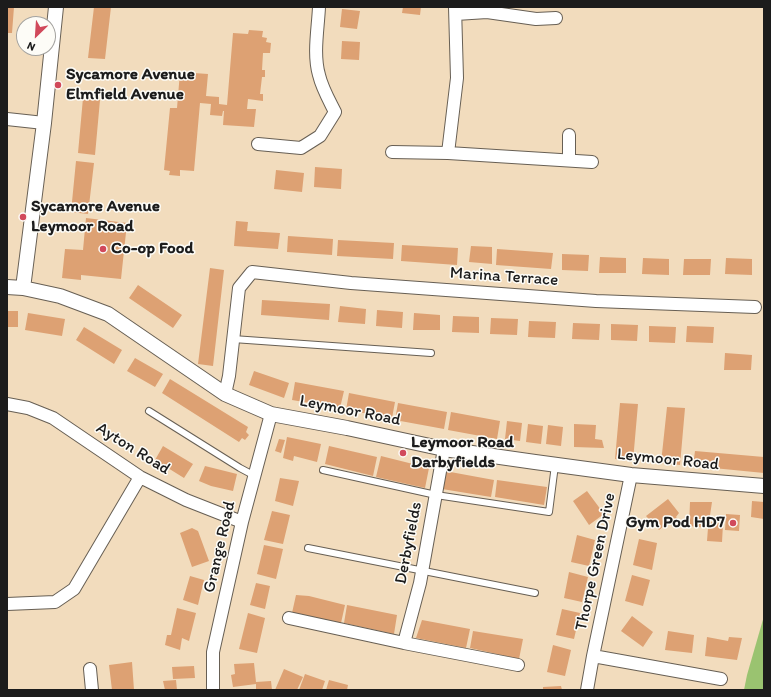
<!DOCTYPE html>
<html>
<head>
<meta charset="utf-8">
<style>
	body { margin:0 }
	#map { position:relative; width:771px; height:697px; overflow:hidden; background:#f2dcbd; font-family:Itim,sans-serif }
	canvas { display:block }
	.frame { position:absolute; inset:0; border:8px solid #1c1c1c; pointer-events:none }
	.north { position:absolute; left:16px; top:16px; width:40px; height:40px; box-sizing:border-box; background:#fdfcf7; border:1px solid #a3a29f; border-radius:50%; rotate:205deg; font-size:11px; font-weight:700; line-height:16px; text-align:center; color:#1c1c1c }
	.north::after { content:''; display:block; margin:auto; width:14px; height:18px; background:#d1495b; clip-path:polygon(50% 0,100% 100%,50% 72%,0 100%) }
</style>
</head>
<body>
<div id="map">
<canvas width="771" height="697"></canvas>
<div class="frame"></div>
<div class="north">N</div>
</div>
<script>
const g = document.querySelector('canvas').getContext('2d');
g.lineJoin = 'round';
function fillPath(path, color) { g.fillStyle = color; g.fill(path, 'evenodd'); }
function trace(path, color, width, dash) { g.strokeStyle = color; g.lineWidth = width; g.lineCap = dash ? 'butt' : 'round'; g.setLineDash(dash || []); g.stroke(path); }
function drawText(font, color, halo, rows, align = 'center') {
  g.font = font + ' Itim,sans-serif'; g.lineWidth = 3; g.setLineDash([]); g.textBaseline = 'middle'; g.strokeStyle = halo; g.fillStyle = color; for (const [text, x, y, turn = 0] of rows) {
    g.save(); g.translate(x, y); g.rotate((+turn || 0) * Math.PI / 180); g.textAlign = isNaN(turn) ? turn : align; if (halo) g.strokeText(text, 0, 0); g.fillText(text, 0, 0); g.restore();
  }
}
fillPath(new Path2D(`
	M764,616V690H744L747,675Z`), '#9ac370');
fillPath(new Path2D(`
	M7,7H14L12,33H7Z
	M94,7H111L105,59L88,58Z
	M403,7H421L420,15L402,13Z
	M342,9L360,11L357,29L340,27Z
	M249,30L263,31L262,37L267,38L266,42L271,43L270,53H263L262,70H265V77H262L260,94H263V101L248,99L247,109H256L254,127L223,125L224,111H223L222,116L210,115L211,104L200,103L194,171L180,170V176L169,175L170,171L164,170L170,108H177L180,72L208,74L206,96L219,97V104L227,105L233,33L248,34Z
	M342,41L360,42L359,60L341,59Z
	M83,98L100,100L95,155L78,153Z
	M76,161L94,163L88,214L71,212Z
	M315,167L342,169L341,189L314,187Z
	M276,170L304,173L302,192L274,189Z
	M86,218L127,223L121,279L81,275V280L62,278L65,249L83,250Z
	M236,221L248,222L247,231L280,233L278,249L234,246Z
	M288,236L333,239L332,255L287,252Z
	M338,240L394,243L393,259L337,256Z
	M402,245L458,248L457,265L401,261Z
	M471,246L492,247V264L469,262Z
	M497,249L553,253L551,269L496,265Z
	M562,254L589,255L588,271L562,270Z
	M600,257L626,258V273H599Z
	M643,258L669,259V275L642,274Z
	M726,258L752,259V275L725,274Z
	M684,259H711L710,275H683Z
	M210,268L224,270L213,366L198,364Z
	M138,285L182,315L173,328L129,298Z
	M262,300L330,304L329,320L261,315Z
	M340,306L366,309L365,324L338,322Z
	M377,310L403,312L402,328L376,326Z
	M7,311H18V327H7Z
	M28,313L65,319L62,336L25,330Z
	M414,313L440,315V330H413Z
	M453,316L479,317V333L452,332Z
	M491,318L518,319L517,335L490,334Z
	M529,321L556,322L555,338L528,337Z
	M573,323L600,324L599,340L572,339Z
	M611,324L638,325L637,341L611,340Z
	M649,326L676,327L675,343L649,342Z
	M687,326L714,327L713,343L686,342Z
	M84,327L122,350L114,364L76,340Z
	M725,353L752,355L751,370H724Z
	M135,358L163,374L155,387L127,371Z
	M254,371L289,383L284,398L249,385Z
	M170,379L248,427L246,432L249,435L245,440L242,438L239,442L162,393Z
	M295,382L344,391L340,408L292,400Z
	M349,393L395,402L392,418L346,410Z
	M398,403L447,412L444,429L395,420Z
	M620,403L638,404L633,461L615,459Z
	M667,407L685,408L680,465L661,463Z
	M451,412L500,421L497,439L448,430Z
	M507,421L522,423L520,441L505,439Z
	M528,424L543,426L541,444L526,442Z
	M574,424L596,425L595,439L602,440L604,448L574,447Z
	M548,425L563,427L561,446L546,444Z
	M287,437L321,444L317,462L294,456L293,461L283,458Z
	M279,439L285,440L281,453L275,451Z
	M163,446L193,464L184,478L155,460Z
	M329,446L377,457L373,476L325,464Z
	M695,451L764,457V473L693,466Z
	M381,456L429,468L425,488L376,477Z
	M205,466L237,474L233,491L211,486L199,481Z
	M445,471L494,480L491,497L442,489Z
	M280,478L299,481L293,506L275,501Z
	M497,480L547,487L544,505L495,497Z
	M587,491L604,514L589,525L573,501Z
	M668,499L679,513L676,517L679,521L672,526L669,522L659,530L646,516Z
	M752,501L764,502V519L751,517Z
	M690,502H712L709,522L723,524L722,542L707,541L708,528L689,526Z
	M272,511L290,515L283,544L264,540Z
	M726,514L740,515L739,531L725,530Z
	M192,528L198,531L209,561L192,567L180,533Z
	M577,535L595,540L589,566L571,562Z
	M639,539L657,543L652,570L633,565Z
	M264,545L283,549L276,579L257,574Z
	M569,572L588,577L582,602L564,598Z
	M632,575L650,580L643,606L625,601Z
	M190,576L204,580L198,605L183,600Z
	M256,583L270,586L265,609L250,605Z
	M296,595L309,596L345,605L341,623L292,613Z
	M347,605L397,615L394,634L344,623Z
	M177,608L196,613L189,641L182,638L180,650L165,645L167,635H171Z
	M562,609L580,613L574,639L556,635Z
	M248,613L265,618L257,653L239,649Z
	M632,616L653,632L643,647L621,631Z
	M422,620L470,629L466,648L416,638Z
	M473,631L523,639L519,659L470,648Z
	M668,631L694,635L692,653L665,650Z
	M707,637L728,641L729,637L742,638L737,660L705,656Z
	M553,645L571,650L565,676L547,672Z
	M132,662L134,690H112L109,665Z
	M254,663L256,682L271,681L272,690H256V684L233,687L231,675L235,674L234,664Z
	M194,666L195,678L173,679L172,667Z
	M284,669L303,677L297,690H275Z
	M305,674L325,681L322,690H299Z
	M176,680L177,690H165L163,681Z
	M329,680L348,685L347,690H326Z
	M561,686L562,690H543V687Z`), '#dda173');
const service = new Path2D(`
	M233,339L431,353
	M149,411L240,468L255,476
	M323,470L436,495L549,512L555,465
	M308,548L535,593`);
const minor = new Path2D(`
	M455,7L457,78L448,153L592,162
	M456,14L487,12L536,19L556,18
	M7,119L44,123
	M569,135V159
	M258,144L301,148L320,136L335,112C329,100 322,88 319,75C313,54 318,29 319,7
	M392,152L448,153
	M225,394L229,376L239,288L252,272L351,283L596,301L755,307
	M7,404L28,408L53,418L140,477L186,500L242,522
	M7,604L55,602L74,589L140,477
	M289,618L404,643L518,665
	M404,643L420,583L444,449
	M593,656L721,679
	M90,669L92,690
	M213,690V652L242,522L271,414
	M587,690L593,656L631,475`);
const tertiary = new Path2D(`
	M7,287L23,288L60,296L108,314L225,394L271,414L347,428L444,449L535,462L631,475L764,486
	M23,288L44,123L56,7`);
trace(service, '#675f54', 8);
trace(minor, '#675f54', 14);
trace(tertiary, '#675f54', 16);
trace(service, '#fff', 6);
trace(minor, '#fff', 12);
trace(tertiary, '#fff', 14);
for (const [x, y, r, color] of [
	[58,85,4,"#d1495b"],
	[23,217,4,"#d1495b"],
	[103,249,4,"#d1495b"],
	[403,453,4,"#d1495b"],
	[733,523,4,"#d1495b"]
]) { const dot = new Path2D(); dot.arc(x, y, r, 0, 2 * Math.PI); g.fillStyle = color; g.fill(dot); trace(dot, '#fdfcf7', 1.5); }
drawText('bold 17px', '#1c1c1c', '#fdfcf7', [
	["Sycamore Avenue",66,75],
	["Elmfield Avenue",66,95],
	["Sycamore Avenue",31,207],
	["Leymoor Road",31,227],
	["Co-op Food",111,249],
	["Leymoor Road",411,443],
	["Darbyfields",411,463],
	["Gym Pod HD7",725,523,"right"]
], 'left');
drawText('17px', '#1c1c1c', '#fdfcf7', [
	["Marina Terrace",504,277,4],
	["Leymoor Road",350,411,11],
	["Ayton Road",133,449,32],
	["Leymoor Road",668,460,6],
	["Derbyfields",409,543,-79],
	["Grange Road",220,547,-77],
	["Thorpe Green Drive",596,562,-78]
]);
</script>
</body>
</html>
